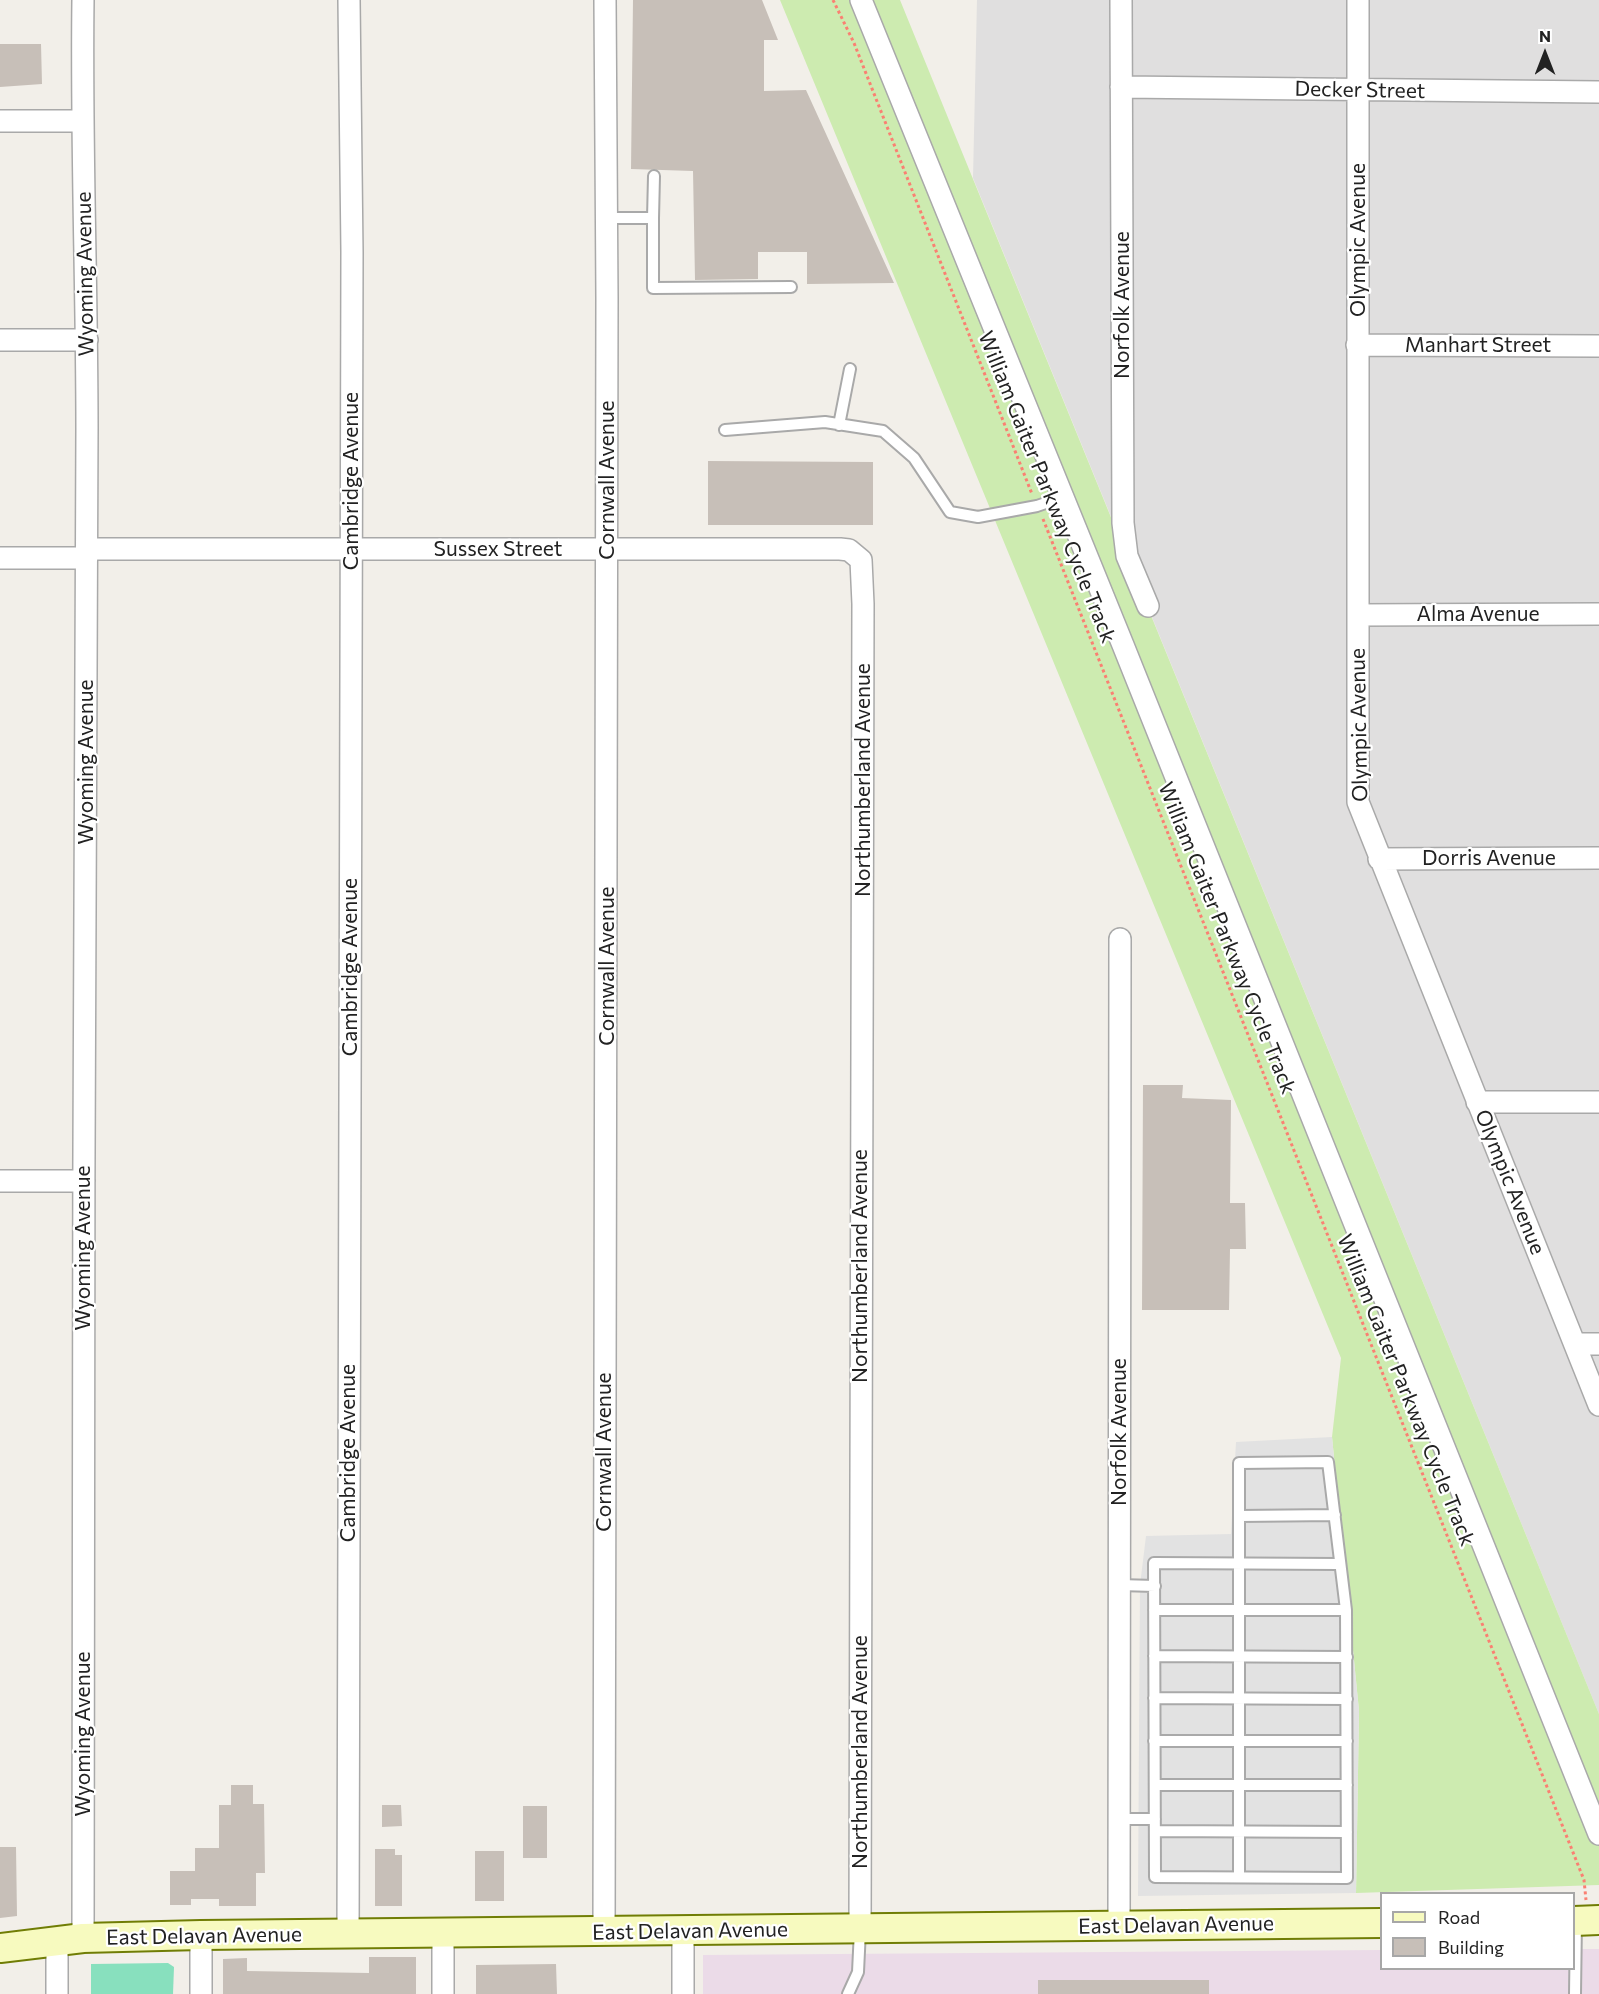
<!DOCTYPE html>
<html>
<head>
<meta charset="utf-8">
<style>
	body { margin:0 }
	#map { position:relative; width:1599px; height:1994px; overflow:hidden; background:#f2efe9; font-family:Commissioner,sans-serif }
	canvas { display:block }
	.legend { position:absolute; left:1380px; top:1892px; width:195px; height:78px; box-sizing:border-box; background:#fff; border:2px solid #a7a7a7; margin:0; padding:8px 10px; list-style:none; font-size:18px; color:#222 }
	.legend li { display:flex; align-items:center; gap:12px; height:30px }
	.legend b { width:30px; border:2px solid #a7a7a7 }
	.north { position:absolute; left:1515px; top:24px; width:60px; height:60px; -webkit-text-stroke:4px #fff; paint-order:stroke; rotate:0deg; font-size:16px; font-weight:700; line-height:24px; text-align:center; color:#222 }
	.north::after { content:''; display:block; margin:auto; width:21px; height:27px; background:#222; clip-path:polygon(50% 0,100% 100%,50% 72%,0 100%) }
</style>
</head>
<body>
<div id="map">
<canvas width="1599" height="1994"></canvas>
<ul class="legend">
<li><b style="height:8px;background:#f7fabf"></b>Road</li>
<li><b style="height:16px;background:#c7bfb8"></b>Building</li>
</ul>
<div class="north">N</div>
</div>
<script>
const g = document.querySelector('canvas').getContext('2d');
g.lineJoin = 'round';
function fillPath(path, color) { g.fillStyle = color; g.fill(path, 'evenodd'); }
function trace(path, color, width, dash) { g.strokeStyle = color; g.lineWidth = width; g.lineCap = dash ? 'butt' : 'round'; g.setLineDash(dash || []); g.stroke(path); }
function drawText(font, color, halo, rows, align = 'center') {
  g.font = font + ' Commissioner,sans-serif'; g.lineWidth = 4.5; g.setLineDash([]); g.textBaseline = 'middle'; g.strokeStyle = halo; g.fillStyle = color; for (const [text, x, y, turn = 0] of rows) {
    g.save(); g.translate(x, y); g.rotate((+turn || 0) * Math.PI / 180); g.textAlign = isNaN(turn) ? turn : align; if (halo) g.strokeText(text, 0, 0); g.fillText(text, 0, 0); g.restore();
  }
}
fillPath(new Path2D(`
	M977,0H1599V1714L973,178Z`), '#e0dfdf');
fillPath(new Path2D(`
	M1574,1949H1599V1994H703V1955L1381,1950L1382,1968H1574Z`), '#ebdbe8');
fillPath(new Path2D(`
	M780,0H900L1599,1714V1885L1356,1893L1359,1711L1332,1437L1341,1358Z`), '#cdebb0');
fillPath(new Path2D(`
	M168,1963L174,1967L173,1994H91V1964Z`), '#88e0be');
fillPath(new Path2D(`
	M1332,1437L1359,1711L1356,1893L1138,1896L1140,1585L1146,1536L1231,1534L1236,1442Z`), '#e2e2e2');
fillPath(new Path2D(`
	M633,0H762L778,40H764V91L806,90L894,283L807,284V252H758V279L695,280L693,171L631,169Z
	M0,44H41L42,84L0,87Z
	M708,461L873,462V525H708Z
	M1143,1085H1183L1182,1098L1231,1100L1230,1203H1245L1246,1249H1230L1229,1310H1142Z
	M231,1785H253V1804H264L265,1873H256V1906H219V1899H191V1905H170V1871H195V1848H219V1805H231Z
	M382,1805H401L402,1826L382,1827Z
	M523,1806H547V1858H523Z
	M0,1847H16L17,1916L0,1918Z
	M375,1849H395V1855H402V1906H375Z
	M475,1851H504V1901H475Z
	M369,1957H416V1994H223V1959L247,1958V1971L369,1973Z
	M556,1964L557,1994H476V1965Z
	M1038,1980H1209V1994H1038Z`), '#c7bfb8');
const lane = new Path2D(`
	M607,218H653L654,176
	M653,218V288L791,287
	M839,425L850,369
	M725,430L825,422L883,431L914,458L950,512L978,517L1037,506L1063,497
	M1239,1516L1335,1515
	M1119,1585L1155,1586
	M1154,1610H1346
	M1154,1656L1347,1657
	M1154,1698L1347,1699
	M1154,1741H1347
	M1155,1785H1347
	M1119,1819H1155
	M1155,1831L1347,1832
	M1239,1877C1239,1739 1239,1601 1239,1463L1328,1462L1346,1610L1347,1878L1155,1877L1154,1563L1339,1564
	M848,1994L858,1972L860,1930
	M1575,1994L1576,1921`);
const street = new Path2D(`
	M83,0C81,143 87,286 87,428C85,931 82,1435 83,1938
	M861,0L1123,645L1599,1834
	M1121,0L1123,523L1127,556L1148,606
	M1358,0V802L1599,1405
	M1121,87L1599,92
	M0,121H81
	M0,340H87
	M1357,345L1599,346
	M87,549H840L849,550L861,560L863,604L860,1929
	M0,558H87
	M1358,615L1599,614
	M1379,859L1599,858
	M1477,1102H1599
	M0,1181H84
	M1575,1344H1599
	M1119,1926L1120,939
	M604,1931L607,298L605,0
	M683,1931V1994
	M348,1934L352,252L349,0
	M201,1935V1994
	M57,1994V1941
	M443,1994V1933`);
const secondary = new Path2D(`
	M1574,1921L1599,1920
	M0,1948L83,1938L201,1935L1382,1923`);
trace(lane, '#a9a9a9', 14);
trace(street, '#a9a9a9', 24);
trace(secondary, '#707d05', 32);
trace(new Path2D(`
	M833,0L854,43L1032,494
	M1043,519L1584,1880L1586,1900`), '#fa8072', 3, [3, 3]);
trace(lane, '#fff', 10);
trace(street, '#fff', 21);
trace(secondary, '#f7fabf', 28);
drawText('21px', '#222', '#fff', [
	["Decker Street",1360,90,1],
	["Olympic Avenue",1358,240,-90],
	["Wyoming Avenue",85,274,-91],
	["Norfolk Avenue",1122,305,-90],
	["Manhart Street",1478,345],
	["Cornwall Avenue",607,480,-90],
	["Cambridge Avenue",351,481,-90],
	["William Gaiter Parkway Cycle Track",1047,487,68],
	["Sussex Street",498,549],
	["Alma Avenue",1478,614],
	["Olympic Avenue",1359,725,-91],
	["Wyoming Avenue",86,762,-90],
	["Northumberland Avenue",863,780,-90],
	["Dorris Avenue",1489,858],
	["William Gaiter Parkway Cycle Track",1227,938,68],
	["Cornwall Avenue",607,966,-90],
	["Cambridge Avenue",350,967,-90],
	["Olympic Avenue",1510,1182,68],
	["Wyoming Avenue",83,1248,-90],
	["Northumberland Avenue",860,1266,-90],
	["William Gaiter Parkway Cycle Track",1406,1390,68],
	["Norfolk Avenue",1119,1432,-90],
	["Cornwall Avenue",604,1452,-90],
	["Cambridge Avenue",348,1453,-90],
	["Wyoming Avenue",83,1734,-90],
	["Northumberland Avenue",860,1752,-90],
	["East Delavan Avenue",1176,1925,-1],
	["East Delavan Avenue",690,1931,-1],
	["East Delavan Avenue",204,1936,-1]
]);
</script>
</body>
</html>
